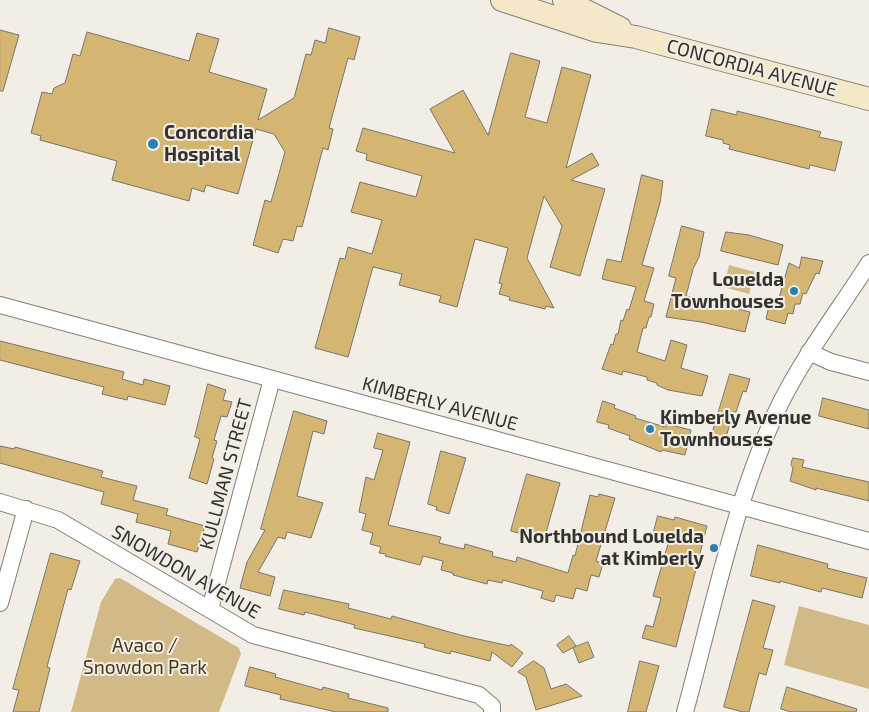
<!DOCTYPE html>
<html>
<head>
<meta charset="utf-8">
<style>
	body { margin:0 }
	canvas { display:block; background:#f2eee5 }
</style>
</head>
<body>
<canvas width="869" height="712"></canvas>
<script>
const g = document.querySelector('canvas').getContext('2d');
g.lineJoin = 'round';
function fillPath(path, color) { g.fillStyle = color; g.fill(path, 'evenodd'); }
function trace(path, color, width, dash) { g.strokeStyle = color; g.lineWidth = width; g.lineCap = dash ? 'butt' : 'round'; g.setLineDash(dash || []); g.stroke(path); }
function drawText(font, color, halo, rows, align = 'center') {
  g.font = font + ' "Exo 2",sans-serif'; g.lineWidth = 4; g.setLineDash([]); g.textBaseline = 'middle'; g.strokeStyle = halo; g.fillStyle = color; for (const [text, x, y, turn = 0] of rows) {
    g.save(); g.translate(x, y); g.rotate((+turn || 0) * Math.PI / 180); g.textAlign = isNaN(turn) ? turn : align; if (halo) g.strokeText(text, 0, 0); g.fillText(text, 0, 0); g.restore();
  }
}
fillPath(new Path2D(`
	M729,265L755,272L749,294L724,287Z
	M120,578L239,648L241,654L219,712H71L101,602L115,579Z
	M799,606L869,625V689L784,665Z`), '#d1ba87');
const building = new Path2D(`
	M329,28L360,37L354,60L348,58L329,128L333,129L328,150L323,148L302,227L297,226L293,241L283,239L278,253L253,245L265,200L271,202L285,152L274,134L256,129L238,194L206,185L204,192L192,188L189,201L112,180L117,161L40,140L41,136L31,133L42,92L52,94L54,88L65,83L73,54L80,56L87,32L189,61L197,33L219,39L209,72L267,89L258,120L294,98L306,54L311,55L315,40L325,43Z
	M0,30L19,35L3,91H0Z
	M511,53L540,61L525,117L547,123L562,67L591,75L566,168L592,153L599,165L571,180L605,189L580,276L550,267L562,226L544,196L527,258L554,308L546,306L545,309L509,300L510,297L499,294L502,284L499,283L508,248L475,239L457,307L439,302L441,296L399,285L402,274L373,267L348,357L315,348L340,258L345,259L348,247L372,254L382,220L351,212L360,182L416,197L422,176L366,160L367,154L356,151L363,128L455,153L430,109L463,90L488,135Z
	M712,109L737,115V111L821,132L819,137L842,142L835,171L810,165L809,169L729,149L730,145L723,143V140L706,136Z
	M642,175L663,181L660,203L642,265L654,268L644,301L654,304L651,317H649L646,328H643L637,352L665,361L671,340L687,345L681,368L708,376L702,396L668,390L657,385V383L647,380V377L623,371L622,375L602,369L611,344L613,345L616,334H618L621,320L623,321L627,309L629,310L636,287L602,279L607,259L621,262Z
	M682,226L704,232L699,257L693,269L686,296L750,312L745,332L701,322L666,317L676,278L669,276Z
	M726,232L749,235L783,245L778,265L721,251Z
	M802,257L823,261L819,274L816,273L806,294L803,293L800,304H795L793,314L788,313L785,324L766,319L769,306L772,308L776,297L779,298L789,263L799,268Z
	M0,341L124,372L122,379L143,385L144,379L170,386L165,405L128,396L127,400L102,394L104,387L0,360Z
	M730,374L750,379L746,392L743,391L736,412H733L724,445L710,441Z
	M208,384L226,390L223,400L232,402L227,417L221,416L214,440L217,441L212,458L214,459L207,484L189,478L200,439L195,437Z
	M823,398L869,410V429L819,416Z
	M603,401L615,405L614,408L636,416L635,418L665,427L667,424L691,430L685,455L662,450L661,452L629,439L630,436L608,428L609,425L597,422Z
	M294,411L327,421L324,434L313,431L297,496L323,503L311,538L287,532L285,539L278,537L258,572L275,577L270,596L240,588L247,562L265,530L261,529Z
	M378,433L410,442L388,525L441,537L439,543L464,549L465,544L493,552L492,556L516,562L517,557L568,573L573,555L575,556L590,495L598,497L599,494L615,498L596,561L603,563L599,577L591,575L587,591L576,588L573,599L556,595L554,602L541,598L543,591L503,580L502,583L488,580L487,584L453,575V573L441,570L443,561L423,556L420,565L385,556L386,554L379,553L381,547L370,544L373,533L362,530L366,514L359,512L366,477L374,480L383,450L374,448Z
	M0,446L14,449L15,447L103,471L101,477L137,486L133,500L168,509L166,515L205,526L197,552L168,544L171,531L136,522L138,514L101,504L104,492L0,463Z
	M441,451L466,458L449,514L436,510L437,507L428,504Z
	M793,458L804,460L802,467L869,482V501L816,488V490L790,481L793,468L791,465Z
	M527,474L560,483L544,540L511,531Z
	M658,516L674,520L675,517L707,526L676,647L642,638L646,625L653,627L661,598L653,596L668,544L652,539Z
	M758,545L828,564L827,568L867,578L862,598L822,588L821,592L780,581V583L751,576Z
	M51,553L80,561L71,590L68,589L47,667L50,668L39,712H13L19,690L13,689Z
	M284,590L349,604L348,608L391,619L392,616L464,636L510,646L511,644L523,653L512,667L492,652L490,661L451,651L450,654L424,647L425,644L354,628L355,625L305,612L304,615L279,609Z
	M753,600L775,606L763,648L773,650L766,675L759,673L749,712H743L724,707Z
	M569,636L576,646L563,653L557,645Z
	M588,642L594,657L579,663L573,648Z
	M534,661L544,668L551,689L566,684L582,696L536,710L526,677L518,672Z
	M640,661L659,666L646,712H628Z
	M250,667L276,674L275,677L322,690L323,687L349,694L348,698L388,708V712H336L280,699L281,695L245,686Z
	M787,687L857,709L856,712H791L781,709Z`);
fillPath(building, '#d4b672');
trace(building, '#78756d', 1);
const street = new Path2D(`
	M0,305L869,541
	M809,352L831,362L869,372
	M0,502L58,520L253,635L479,695L492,706V712
	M0,603L26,509
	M210,609L272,379
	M685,712C713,610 734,500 780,404C805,354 839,310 869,263`);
const secondary = new Path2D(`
	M502,0L597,31L636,37L869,99
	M564,0L620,28`);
trace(street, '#827e77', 18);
trace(secondary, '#827e77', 24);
trace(street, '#fff', 16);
trace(secondary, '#f4e8c9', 22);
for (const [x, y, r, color] of [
	[153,144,6,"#2880af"],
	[794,291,5,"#2880af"],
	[650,429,5,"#2880af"],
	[714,548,5,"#2880af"]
]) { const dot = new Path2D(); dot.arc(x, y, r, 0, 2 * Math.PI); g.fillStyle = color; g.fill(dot); trace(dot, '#f2eee5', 2); }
drawText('19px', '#33322f', '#f2eee5', [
	["CONCORDIA AVENUE",752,68,15],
	["KIMBERLY AVENUE",440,404,15],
	["KULLMAN STREET",226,474,-75],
	["SNOWDON AVENUE",186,572,30]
]);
drawText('bold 19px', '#33322f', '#f2eee5', [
	["Concordia",164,133],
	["Hospital",164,155],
	["Louelda",784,280,"right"],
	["Townhouses",784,302,"right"],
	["Kimberly Avenue",660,418],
	["Townhouses",660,440],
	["Northbound Louelda",704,537,"right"],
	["at Kimberly",704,559,"right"]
], 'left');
drawText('19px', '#443719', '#f2eee5', [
	["Avaco /",145,646],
	["Snowdon Park",145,668]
]);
</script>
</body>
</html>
